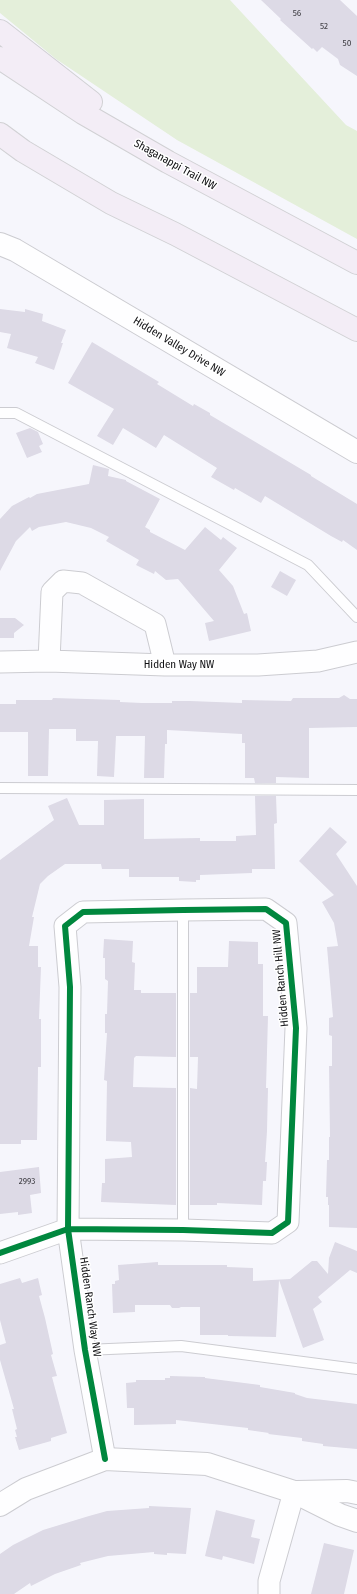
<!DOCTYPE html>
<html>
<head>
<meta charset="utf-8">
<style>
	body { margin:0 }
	canvas { display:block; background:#f6f6fc }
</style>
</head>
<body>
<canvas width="357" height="1594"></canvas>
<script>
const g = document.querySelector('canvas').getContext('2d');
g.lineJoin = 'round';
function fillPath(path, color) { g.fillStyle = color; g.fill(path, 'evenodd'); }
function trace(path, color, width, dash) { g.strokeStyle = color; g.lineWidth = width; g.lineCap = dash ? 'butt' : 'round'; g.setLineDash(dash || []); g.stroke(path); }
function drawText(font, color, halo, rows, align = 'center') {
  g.font = font + ' "Fira Sans Condensed",sans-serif'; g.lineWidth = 3; g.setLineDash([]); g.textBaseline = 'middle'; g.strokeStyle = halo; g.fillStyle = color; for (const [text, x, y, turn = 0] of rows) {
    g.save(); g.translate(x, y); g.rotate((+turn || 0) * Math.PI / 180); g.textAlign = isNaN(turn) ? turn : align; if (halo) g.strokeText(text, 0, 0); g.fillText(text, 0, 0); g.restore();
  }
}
fillPath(new Path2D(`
	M0,0H230L346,125L357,131V239L177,140L56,59L0,13Z`), '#e4efda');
fillPath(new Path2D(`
	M261,0H340L357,16V76L340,65L338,59L322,47L317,52L313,48L312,49L280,20L281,19Z
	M0,309L25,312V309L43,314L42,321L66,330L61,343H63L54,370L35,363L38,357L7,348L11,334L0,332Z
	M92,342L159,382L157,384L193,406L194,404L210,413V415L311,475V476L357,504V550L343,540L342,542L331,536L265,496L261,503L235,488L234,490L211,477L217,468L164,435L156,448L123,428L113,445L97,436L114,409L68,383Z
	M30,428L38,432L43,444L39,446L42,452L27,458L16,433Z
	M93,465L109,469L108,476L126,480V481L160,499L145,527L150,530V532L185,550L205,527L221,540L223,537L237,548L219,570L233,586L244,614L247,613L251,631L209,641L205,623L214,621L178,579L166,580L155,571L154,574L136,565L139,560L106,541L109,537L91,528L66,522L39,527L32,531L30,527L16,541L0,571V519L12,506L29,497L30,498L37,494L89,484Z
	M280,571L296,580L287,596L271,587Z
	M0,618H15L24,625L14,633V638H0Z
	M344,695L350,699H357V727L309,728V778L276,777V783H255L254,778H245V743H242V734L167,730V744H165L164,778H144L145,736H116L114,777L97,776L98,741H76V729H49L48,776H28V732H0V704H16V700H52L53,698L120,700V702L142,703H172V701H190L242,703V700L291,701L293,698H339Z
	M255,796H276L277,823L274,824L275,869H252V873L200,875V880H196V882L179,881V877H129V869H102L101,864H65L48,876L40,884L32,917H34L29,946H38V967H41L39,1019H41V1067H38L37,1140H21V1144H0V860L54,820L48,806L67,798L79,825H104V800L144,799V839L200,838V841H236V836L256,835Z
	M330,827L347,842L336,854L357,886V1228L329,1227V1205H328V1197H326L327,1160H329V1137H330L329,1066H332V1036L329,1035V1018L333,1017L327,947L338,946L334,923L322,902L334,895L299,861Z
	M104,939L133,941L132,962L135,963L134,990H141V993H176V1057L136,1056L134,1058L133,1087L176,1088V1205L101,1202L102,1183H105V1159L132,1157L131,1142L106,1141L107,1081L104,1080L107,1033H105V1014H107L108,981L105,979V958H103Z
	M229,941L258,942V964H263V1016H268L266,1088H268L267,1131L265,1162H267L266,1181H263L262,1205L217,1203V1205H190V1088L197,1089L198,1057H190V993H197V967H228Z
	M39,1167L41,1193L30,1195L32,1213L18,1215V1212L0,1214V1172Z
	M335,1242L357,1251V1273L350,1270L318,1297L322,1302L313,1309L324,1340L303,1348L279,1280L276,1337L228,1336V1335H200V1307H181L179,1308H172L170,1305H135V1312L113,1313L112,1284H115V1281L119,1280L118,1265L158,1262V1265H227V1267L253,1268V1281L290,1279L312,1261H317L328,1274L329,1258Z
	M20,1278L22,1283L38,1278L42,1295L39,1296L45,1318L53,1354L51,1355L57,1376L52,1377L67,1433L51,1438V1441L19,1450L15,1437H17L15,1430L17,1429L12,1409H14L0,1360V1345L6,1343L0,1320V1284Z
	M170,1376L205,1377V1378L260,1385V1387L295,1393V1394L307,1398L357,1404V1449L323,1446V1444L302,1441V1438L268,1434L269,1433L248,1430V1428L176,1420V1424L134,1425V1408H127L126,1383L136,1382V1380H165V1378H170Z
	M149,1506L191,1508L186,1554L167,1553V1555L154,1554V1552L108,1556L80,1563L81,1565L55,1574L31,1586L30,1583L14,1594H0V1554L13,1545L43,1530L89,1516L107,1511L149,1508Z
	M216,1510L255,1520L251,1537L260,1539L254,1564L223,1556L222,1560L205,1556Z
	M324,1543L354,1550L344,1594H311Z`), '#dddae6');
const service = new Path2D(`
	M0,413H16L308,565L357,617
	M0,788L357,790
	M183,910V1230
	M85,1350L181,1346L357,1369`);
const minor = new Path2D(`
	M49,661L52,592L63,581L82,583L155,624L165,665
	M0,662L49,661L165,665H258L318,661L357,652
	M0,1253L68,1229L183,1230L272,1233L288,1222L296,1028L286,923L266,909L183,910L83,912L65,926L70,987L68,1229L85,1350L105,1459
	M269,1594V1581L294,1492`);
const tertiary = new Path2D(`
	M0,244L15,250L357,452
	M297,1492L347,1491L357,1493
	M0,1505L26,1489L105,1459L207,1464L294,1492L340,1515L357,1521`);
const primary = new Path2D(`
	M0,31L91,102
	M0,58L83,113L168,162L357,263
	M0,134L23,151L111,203L175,234L357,330`);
trace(service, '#ccccd1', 12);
trace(minor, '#ccccd1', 23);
trace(tertiary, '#ccccd1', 24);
trace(primary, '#d1d1d4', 24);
trace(service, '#fefeff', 10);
trace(minor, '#fefeff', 21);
trace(tertiary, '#fefeff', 22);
trace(primary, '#f3edf6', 22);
trace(new Path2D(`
	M0,1253L68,1229L183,1230L272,1233L288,1222L296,1028L286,923L266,909L183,910L83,912L65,926L70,987L68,1229L85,1350L105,1459`), '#00873e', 6);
drawText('9px', '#434248', null, [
	["56",297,13],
	["52",324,26],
	["50",347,43],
	["2993",27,1181]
]);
drawText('11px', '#101013', '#fff', [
	["Shaganappi Trail NW",175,165,29],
	["Hidden Valley Drive NW",179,347,31],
	["Hidden Way NW",179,665],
	["Hidden Ranch Hill NW",281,978,-95],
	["Hidden Ranch Way NW",90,1307,82]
]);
</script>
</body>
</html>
